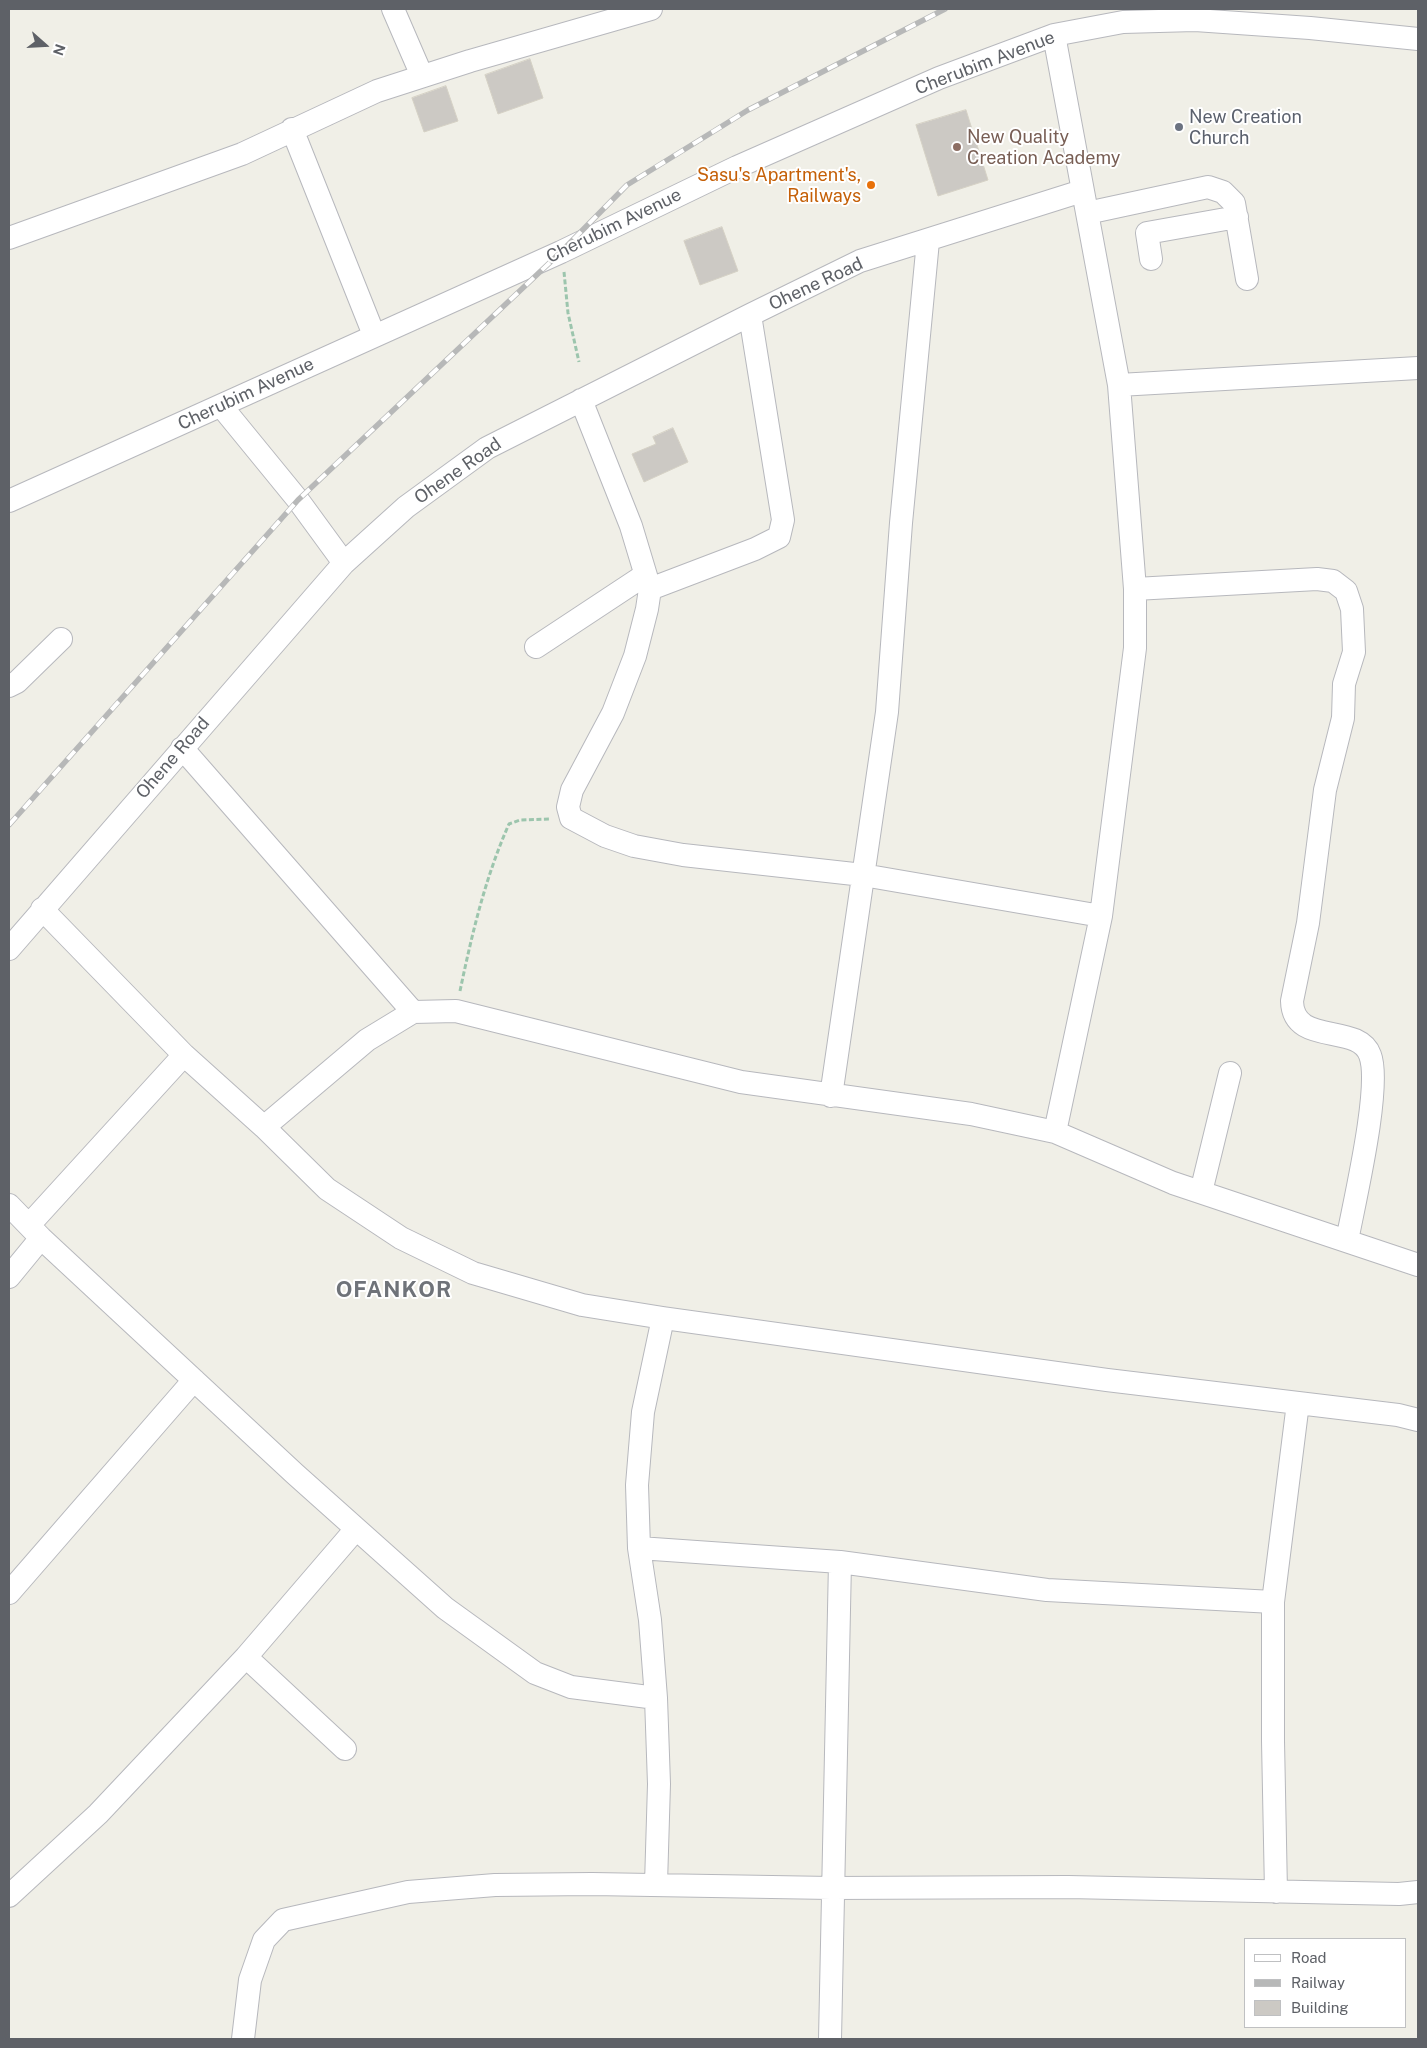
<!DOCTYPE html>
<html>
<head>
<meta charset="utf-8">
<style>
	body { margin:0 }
	#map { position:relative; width:1427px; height:2048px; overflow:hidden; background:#f0efe7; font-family:"Public Sans",sans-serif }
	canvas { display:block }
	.frame { position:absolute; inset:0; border:10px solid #5e6167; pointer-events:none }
	.legend { position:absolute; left:1244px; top:1938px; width:162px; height:90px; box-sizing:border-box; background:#fff; border:1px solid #bfc0c2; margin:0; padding:6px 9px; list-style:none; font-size:15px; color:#5e6167 }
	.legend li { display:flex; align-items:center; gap:10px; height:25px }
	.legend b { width:25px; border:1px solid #bfc0c2 }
	.north { position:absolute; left:20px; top:20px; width:50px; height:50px; -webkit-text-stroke:4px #fff; paint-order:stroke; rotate:109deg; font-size:14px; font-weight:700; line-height:20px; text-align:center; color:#5e6167 }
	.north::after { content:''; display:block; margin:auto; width:18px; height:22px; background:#5e6167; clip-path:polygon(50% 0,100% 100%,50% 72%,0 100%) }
</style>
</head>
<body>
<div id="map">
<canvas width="1427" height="2048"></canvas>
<div class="frame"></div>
<ul class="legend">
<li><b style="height:6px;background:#fff"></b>Road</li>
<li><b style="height:6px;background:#b7b8b8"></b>Railway</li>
<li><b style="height:14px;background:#ccc9c4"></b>Building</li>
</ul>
<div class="north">N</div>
</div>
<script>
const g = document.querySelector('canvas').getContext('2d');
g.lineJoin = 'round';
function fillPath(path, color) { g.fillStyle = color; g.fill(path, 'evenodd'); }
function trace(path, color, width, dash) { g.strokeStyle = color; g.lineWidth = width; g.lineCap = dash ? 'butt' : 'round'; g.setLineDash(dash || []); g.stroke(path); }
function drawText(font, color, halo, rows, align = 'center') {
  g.font = font + ' "Public Sans",sans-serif'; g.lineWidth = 4; g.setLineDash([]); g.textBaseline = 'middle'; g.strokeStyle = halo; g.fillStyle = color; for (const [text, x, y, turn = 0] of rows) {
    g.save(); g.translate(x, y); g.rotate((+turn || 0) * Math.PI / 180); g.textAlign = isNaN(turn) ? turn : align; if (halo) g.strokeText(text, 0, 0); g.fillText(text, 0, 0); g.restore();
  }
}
const building = new Path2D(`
	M530,59L543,98L498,114L485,75Z
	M446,86L458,121L424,132L412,98Z
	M966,110L988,180L938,196L916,125Z
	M722,227L738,271L700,285L684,241Z
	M673,428L688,462L644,482L632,454L656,444L653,437Z`);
fillPath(building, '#ccc9c4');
trace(building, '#d5d1c5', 1);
const minor = new Path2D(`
	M393,9L422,76
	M1054,35L1119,385L1135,589V648L1101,916L1055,1132
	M292,129L374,335
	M1087,213L1208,187L1223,192L1234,203L1247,279
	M9,238L242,154L377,91L470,61L651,9
	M1151,259L1147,233L1237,217
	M1119,385L1418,368
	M581,400L631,526L650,589L647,609L635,656L613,713L572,790L568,807L571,818L605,836L634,846L683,855L863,875L1101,916
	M222,407L298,500L344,563
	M9,501L561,252L737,167L939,78L1054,35L1123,22L1195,20L1310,28L1418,39
	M650,589L755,549L779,537L783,520L750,315
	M1135,589L1317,579L1333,581L1346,591L1352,609L1354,652L1344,684L1343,718L1325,790L1308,923L1292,1001C1293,1047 1358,1022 1370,1055C1382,1086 1354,1203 1347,1241
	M536,647L645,575
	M9,686L17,682L61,639
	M182,748L413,1012
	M42,909L184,1055L264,1127L327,1189L401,1238L473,1273L582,1305L663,1318L1107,1380L1398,1415L1418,1420
	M9,949L344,563L406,507L487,448L750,315L860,261L1082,191
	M831,1096L887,712L901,523L928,241
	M264,1127L367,1040L413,1012L456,1011L741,1082L971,1114L1055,1132L1173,1183L1418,1265
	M1201,1192L1230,1073
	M9,1205L41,1238L295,1474L445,1608L535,1673L571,1687L656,1698
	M29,1225L184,1055
	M9,1277L41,1238
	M639,1548L840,1562L1047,1590L1273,1602
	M9,1593L194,1380
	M246,1657L345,1749
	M656,1884L659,1784L656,1698L650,1620L639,1548L637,1485L643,1412L663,1318
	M1276,1892L1273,1741V1602L1298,1403
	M9,1896L98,1814L246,1657L356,1529
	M243,2039L250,1980L264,1940L283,1920L408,1892L495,1885L592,1884L831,1888L1068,1887L1399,1894L1418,1892
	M830,2039L840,1562`);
trace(minor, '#b7b8bd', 24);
trace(new Path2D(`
	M564,272L568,313L579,362
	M460,991C472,934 485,878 509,824L520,820L550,819`), '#9cc5ad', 3, [5, 2.5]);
trace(minor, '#fff', 22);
const rail = new Path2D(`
	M9,825L298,500L561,252L627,185L748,110L945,9`);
trace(rail, '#b7b8b8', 5.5);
trace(rail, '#fff', 4, [11]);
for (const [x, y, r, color] of [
	[1179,127,5,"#6b7280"],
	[957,147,5,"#8d6e63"],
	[871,185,5,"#e8710a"]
]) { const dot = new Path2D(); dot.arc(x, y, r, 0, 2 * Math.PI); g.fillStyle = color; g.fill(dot); trace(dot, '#fff', 2); }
drawText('18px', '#5e6167', '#fff', [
	["Cherubim Avenue",985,63,-21],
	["Cherubim Avenue",614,226,-26],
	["Ohene Road",816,284,-25],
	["Cherubim Avenue",246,394,-25],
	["Ohene Road",458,471,-35],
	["Ohene Road",173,758,-49]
]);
drawText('18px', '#5b616d', '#fff', [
	["New Creation",1189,117],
	["Church",1189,138]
], 'left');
drawText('18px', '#785e54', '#fff', [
	["New Quality",967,137],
	["Creation Academy",967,158]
], 'left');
drawText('18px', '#c56008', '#fff', [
	["Sasu's Apartment's,",861,175],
	["Railways",861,196]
], 'right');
g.letterSpacing = '1px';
drawText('bold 22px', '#6f7379', '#fff', [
	["OFANKOR",394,1290]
]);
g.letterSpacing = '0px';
</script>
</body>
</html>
